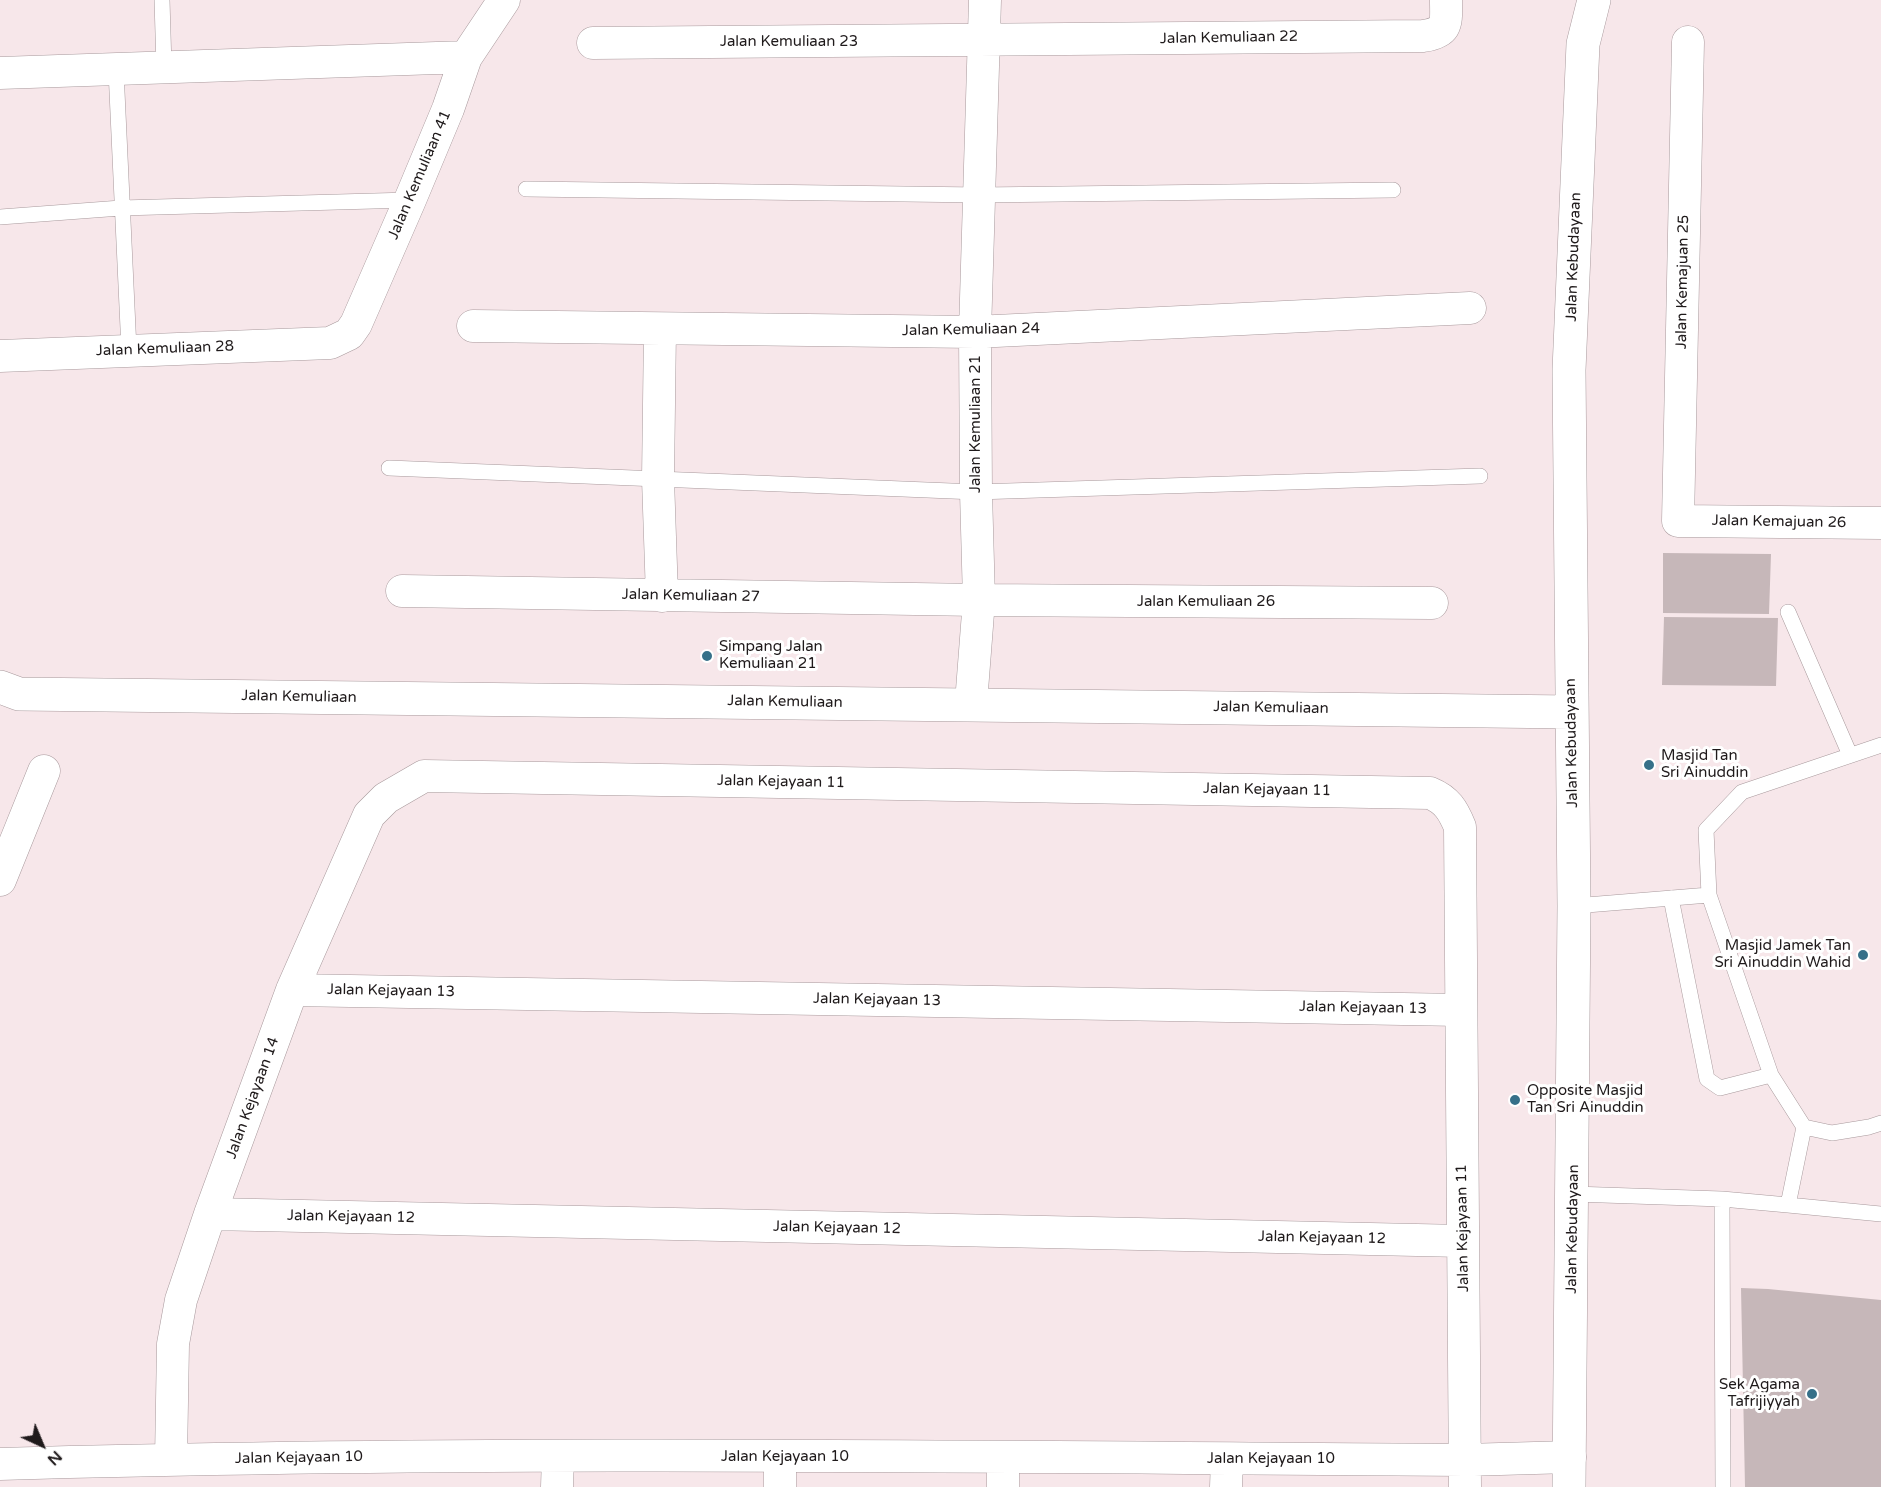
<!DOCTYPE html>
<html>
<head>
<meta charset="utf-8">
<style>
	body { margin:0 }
	#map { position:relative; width:1881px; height:1487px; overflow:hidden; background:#f7e7ea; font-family:"Varela Round",sans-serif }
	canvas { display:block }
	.north { position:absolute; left:12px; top:1415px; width:60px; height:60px; -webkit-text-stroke:4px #fff; paint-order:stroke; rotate:136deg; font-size:16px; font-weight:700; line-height:24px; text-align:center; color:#1f1a1b }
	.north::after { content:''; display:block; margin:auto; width:21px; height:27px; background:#1f1a1b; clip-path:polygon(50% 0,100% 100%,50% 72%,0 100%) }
</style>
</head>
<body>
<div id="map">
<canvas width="1881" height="1487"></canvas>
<div class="north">N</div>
</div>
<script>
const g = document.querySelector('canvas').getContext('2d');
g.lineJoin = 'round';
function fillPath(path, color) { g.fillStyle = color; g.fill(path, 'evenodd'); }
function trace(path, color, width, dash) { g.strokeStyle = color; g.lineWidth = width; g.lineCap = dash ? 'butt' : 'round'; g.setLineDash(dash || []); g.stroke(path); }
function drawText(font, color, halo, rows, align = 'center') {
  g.font = font + ' "Varela Round",sans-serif'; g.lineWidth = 6; g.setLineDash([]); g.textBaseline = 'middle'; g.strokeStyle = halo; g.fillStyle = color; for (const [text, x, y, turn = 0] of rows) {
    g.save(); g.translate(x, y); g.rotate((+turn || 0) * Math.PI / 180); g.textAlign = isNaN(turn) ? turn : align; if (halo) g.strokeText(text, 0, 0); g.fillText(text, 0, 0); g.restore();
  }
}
fillPath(new Path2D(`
	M1663,553L1771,554L1769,614L1663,613Z
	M1664,617L1778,618L1776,686L1662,685Z
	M1741,1288L1768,1289L1881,1300V1487H1745Z`), '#c6b7b9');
const lane = new Path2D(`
	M162,0L164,67
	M116,70L129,350
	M526,189L980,195L1393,190
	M0,217L121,208L410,200
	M389,468L976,492L1480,476
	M1788,612L1850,755
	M1709,895L1771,1075L1804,1127L1832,1133L1869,1127L1881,1123
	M1671,898L1707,1079L1720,1088L1771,1075
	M1574,906L1709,895L1706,830L1742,792L1881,745
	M1573,1194L1722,1199L1788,1205L1804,1127
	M1722,1199L1723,1487
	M1788,1205L1881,1214`);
const street = new Path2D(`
	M1688,42L1678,521L1881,523
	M593,43L1423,36C1449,32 1446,23 1446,0
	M0,73L466,57
	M473,326L975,332L1470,308
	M660,329L658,479L662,596
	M0,356L330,343L349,334L356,324L410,200L448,109L466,57L504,0
	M402,591L979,600L1432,603
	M971,703L979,600L976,492L975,332L985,0
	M0,880L44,771
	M292,990L1461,1010
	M210,1214L1463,1241
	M171,1459L173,1344L181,1300L210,1214L292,990L369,815L386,798L424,776L1430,793C1447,800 1453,810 1460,827L1465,1487
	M0,1464C488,1450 977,1457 1465,1460L1570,1457
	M557,1487L558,1456
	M780,1487V1457
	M1003,1487V1458
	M1226,1487L1227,1459`);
const secondary = new Path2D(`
	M0,687L19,694L1572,712
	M1569,1487L1574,906L1569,370L1583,44L1594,0`);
trace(lane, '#a8999c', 16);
trace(street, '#a8999c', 33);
trace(secondary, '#a8999c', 34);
trace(lane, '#fff', 15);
trace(street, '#fff', 32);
trace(secondary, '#fff', 33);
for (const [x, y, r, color] of [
	[707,656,6,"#367089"],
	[1649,765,6,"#367089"],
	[1863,955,6,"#367089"],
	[1515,1100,6,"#367089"],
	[1812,1394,6,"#367089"]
]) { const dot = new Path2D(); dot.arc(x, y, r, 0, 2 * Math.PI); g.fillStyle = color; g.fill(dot); trace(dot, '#fff', 2); }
drawText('15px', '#1f1a1b', '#fff', [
	["Jalan Kemuliaan 22",1229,38,-1],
	["Jalan Kemuliaan 23",789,42],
	["Jalan Kemuliaan 41",420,175,-67],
	["Jalan Kebudayaan",1574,257,-88],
	["Jalan Kemajuan 25",1683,282,-89],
	["Jalan Kemuliaan 24",971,330,-1],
	["Jalan Kemuliaan 28",165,349,-2],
	["Jalan Kemuliaan 21",976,424,-90],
	["Jalan Kemajuan 26",1779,522,1],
	["Jalan Kemuliaan 27",691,596,1],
	["Jalan Kemuliaan 26",1206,602],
	["Jalan Kemuliaan",299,697,1],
	["Jalan Kemuliaan",785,702,1],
	["Jalan Kemuliaan",1271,708,1],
	["Jalan Kebudayaan",1572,743,-91],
	["Jalan Kejayaan 11",781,782,1],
	["Jalan Kejayaan 11",1267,790,1],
	["Jalan Kejayaan 13",391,991,1],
	["Jalan Kejayaan 13",877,1000,1],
	["Jalan Kejayaan 13",1363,1008,1],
	["Jalan Kejayaan 14",253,1098,-70],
	["Jalan Kejayaan 12",351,1217,1],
	["Jalan Kejayaan 12",837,1228,1],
	["Jalan Kejayaan 11",1463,1228,-91],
	["Jalan Kebudayaan",1573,1229,-89],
	["Jalan Kejayaan 12",1322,1238,1],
	["Jalan Kejayaan 10",785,1457],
	["Jalan Kejayaan 10",299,1458,-1],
	["Jalan Kejayaan 10",1271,1459]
]);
drawText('15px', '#1f1a1b', '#fff', [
	["Simpang Jalan",719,647],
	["Kemuliaan 21",719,664],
	["Masjid Tan",1661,756],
	["Sri Ainuddin",1661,773],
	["Masjid Jamek Tan",1851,946,"right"],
	["Sri Ainuddin Wahid",1851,963,"right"],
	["Opposite Masjid",1527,1091],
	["Tan Sri Ainuddin",1527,1108],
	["Sek Agama",1800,1385,"right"],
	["Tafrijiyyah",1800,1402,"right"]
], 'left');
</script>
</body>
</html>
